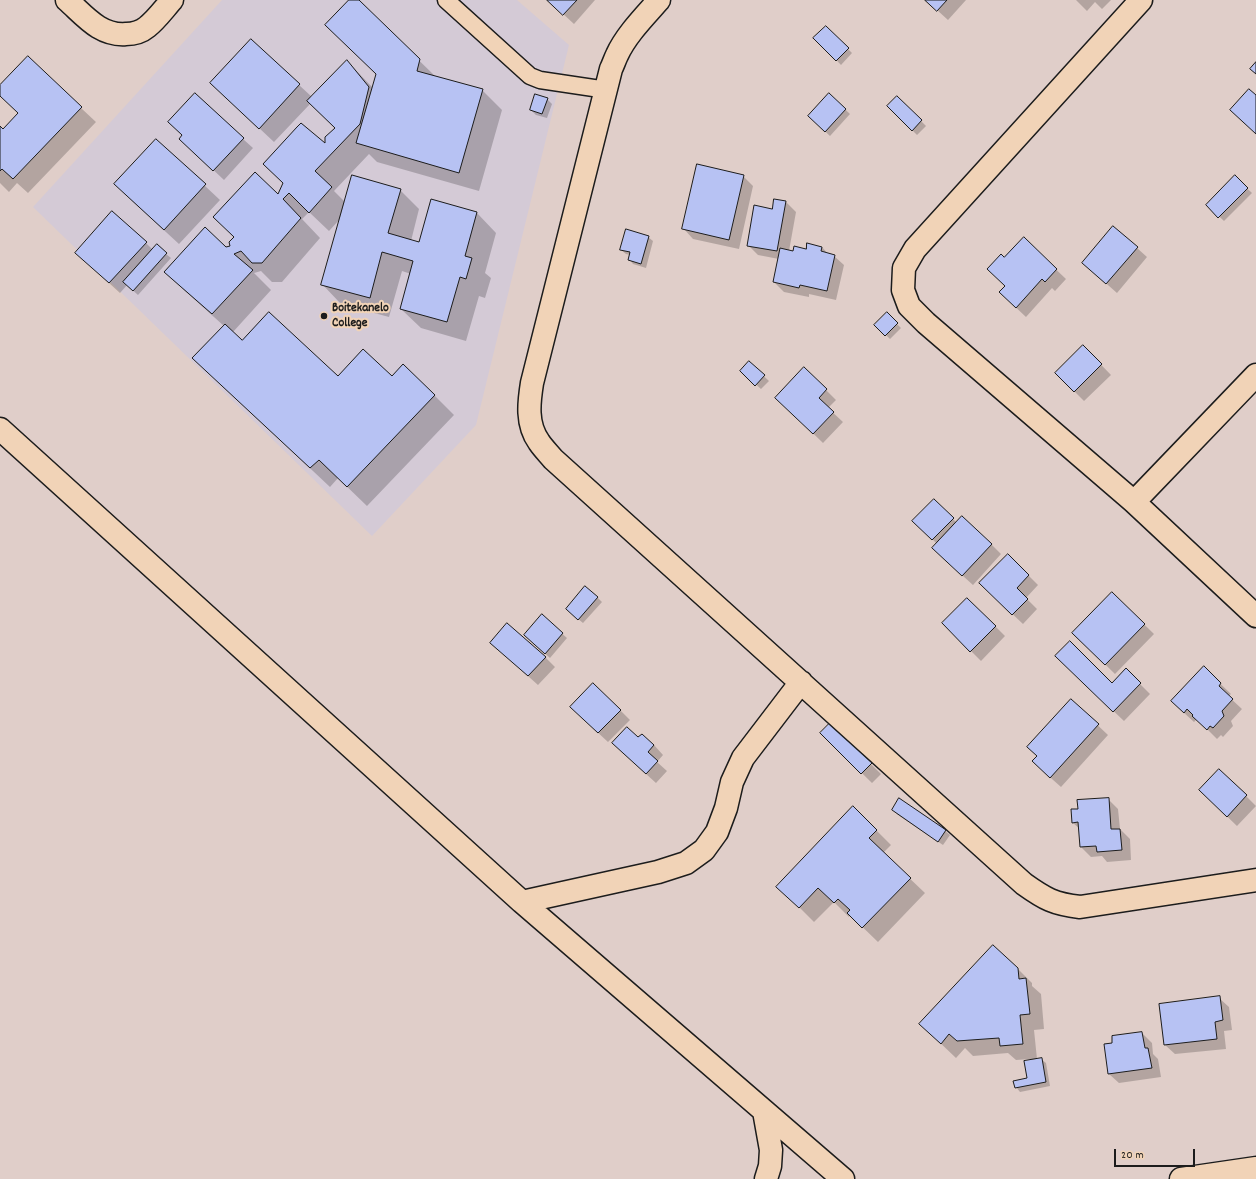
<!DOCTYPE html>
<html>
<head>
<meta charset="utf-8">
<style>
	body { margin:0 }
	#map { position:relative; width:1256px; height:1179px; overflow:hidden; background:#e0cec9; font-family:Dekko,sans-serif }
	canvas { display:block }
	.scale { position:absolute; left:1114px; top:1149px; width:81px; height:18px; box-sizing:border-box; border:2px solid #1c1c1c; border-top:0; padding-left:5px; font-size:12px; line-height:14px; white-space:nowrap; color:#1c1c1c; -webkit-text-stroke:3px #f1d3b7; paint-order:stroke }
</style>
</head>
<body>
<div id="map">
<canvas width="1256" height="1179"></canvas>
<div class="scale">20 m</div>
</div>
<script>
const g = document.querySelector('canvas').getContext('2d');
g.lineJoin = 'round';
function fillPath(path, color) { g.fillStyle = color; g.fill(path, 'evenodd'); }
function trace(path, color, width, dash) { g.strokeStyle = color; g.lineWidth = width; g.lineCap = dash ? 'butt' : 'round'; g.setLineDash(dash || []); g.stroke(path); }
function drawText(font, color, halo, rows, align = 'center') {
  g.font = font + ' Dekko,sans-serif'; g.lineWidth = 4; g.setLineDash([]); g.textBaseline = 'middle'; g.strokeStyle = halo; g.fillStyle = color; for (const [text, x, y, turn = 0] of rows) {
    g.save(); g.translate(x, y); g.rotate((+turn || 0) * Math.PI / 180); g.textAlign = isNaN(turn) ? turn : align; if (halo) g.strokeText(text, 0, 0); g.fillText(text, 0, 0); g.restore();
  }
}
fillPath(new Path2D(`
	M222,0H517L569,45L476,425L372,536L33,207Z`), '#d4cad6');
fillPath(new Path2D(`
	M350,0H357L436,77L482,90L502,110L479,191L377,162L369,154L334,191L345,202L400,190L419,209L411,241L419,243L477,213L496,233L485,273L491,278L485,298L479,296L466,341L421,328L401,309L411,274L402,271L389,317L341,304L322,284L340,219L329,231L309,212L302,219L320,238L282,282H272L261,271L254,273L271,290L233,332L242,341L338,378H392L434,395L454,415L367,506L338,478L330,487L213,377L224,326L185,291L165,272L231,247L235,238L279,195L327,145L336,129L310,104L274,142L211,83L299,85L312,97L347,61L373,88L377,75Z
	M548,0H595L574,24Z
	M926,0H966L948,20Z
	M1076,0H1111L1102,9L1095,2L1087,11Z
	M826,27L852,53L841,65L815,38Z
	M0,87L81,108L96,122L28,193L17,183L9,192L0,183V127L3,130L19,113L0,94Z
	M829,94L850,114L830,136L814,121Z
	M897,97L926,126L917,135L888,106Z
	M547,99L552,104L547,118L536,115L531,110Z
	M183,135L243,139L253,148L224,180L190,148Z
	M156,140L220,200L179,244L130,199Z
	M743,176L753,186L739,249L693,239L684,229Z
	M1235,177L1252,193L1224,221L1207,205Z
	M786,202L796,212L789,251L794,252L806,250L808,244L822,247L828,254L834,256L844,265L836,300L809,294V297L784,292L774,282L779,259L758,255L748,245L773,210Z
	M648,237L653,241L646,268L633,264L629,259L630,255L626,254L621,250Z
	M1024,239L1066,279L1055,291L1052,288L1026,317L1010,302L1006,287L1004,259Z
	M146,243L153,250L166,254L171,258L138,295L127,285L120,293L86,262Z
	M1137,248L1147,257L1117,293L1083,263Z
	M887,314L901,328L890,339L876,325Z
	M1083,346L1111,375L1084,401L1056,373Z
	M749,362L769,381L761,389L741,371Z
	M826,390L836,400L828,408L843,422L823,443L786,407Z
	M934,500L957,523L991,544L1001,554L973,585L943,558L937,544L914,520Z
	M1008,555L1038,585L1026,598L1037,609L1023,624L990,593Z
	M1112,593L1154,634L1115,674L1073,633Z
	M597,597L602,602L583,623L572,614Z
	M542,616L567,638L550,658L530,640Z
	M943,623L995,626L1005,636L981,661Z
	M501,652L545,657L555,667L538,685Z
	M1066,666L1112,684L1126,670L1150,694L1124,721Z
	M1204,668L1231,694L1228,696L1242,709L1231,721L1233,726L1223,737L1221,735L1217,739L1197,719L1194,722L1182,711Z
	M1071,700L1108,735L1061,787L1043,771L1038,756Z
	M620,710L630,720L608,742L581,717Z
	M830,724L881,774L872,783L821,733Z
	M638,739L654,745L663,755L657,762L667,771L656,783L623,753Z
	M1246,796L1256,806L1237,826L1210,800Z
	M1108,799L1118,809L1120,829L1130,839L1131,860L1107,862L1102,856L1091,857L1081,847L1080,829L1073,823L1079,810Z
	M893,810L945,831L950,835L943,845L898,815Z
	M876,830L891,845L883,853L925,893L878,942L850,915L849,917L834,902L814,922L793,901Z
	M1017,968L1032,983V986L1041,994L1044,1029L1034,1030L1037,1059H1041L1046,1063L1050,1086L1020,1092L1016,1087L1028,1079L1030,1059L1016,1060L1008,1053L973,1056L965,1048L956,1058L935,1038Z
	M1219,998L1229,1007L1232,1030L1224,1031L1226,1049L1175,1054L1165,1045Z
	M1142,1033L1152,1043L1153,1054L1158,1059L1161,1077L1119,1083L1109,1074L1113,1044Z`), '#0003');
const building = new Path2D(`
	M349,0H359L420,59L417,71L483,89L459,173L356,143L376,74L325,25Z
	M547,0H577L563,15Z
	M925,0H947L937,11Z
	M826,26L849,48L836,61L813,38Z
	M251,39L300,84L259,129L210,83Z
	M28,56L82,107L13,179L2,169L0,171V126L3,129L18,113L0,96V85Z
	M347,60L369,87L360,124L315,171L332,187L309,213L289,193L283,199L301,218L262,263H252L241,251L234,254L253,270L212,314L164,272L205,227L226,247L230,246L229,242L234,237L213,217L255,172L278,194L283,183L263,164L297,127L301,123L325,143V137L335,128L307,101Z
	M1256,62V74L1250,69Z
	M1249,89L1256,95V134L1230,110Z
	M195,93L244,138L213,171L179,139L182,135L168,122Z
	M829,93L846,109L825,132L808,116Z
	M535,94L548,98L542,114L530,110Z
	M897,96L922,120L912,131L887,106Z
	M156,139L206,184L164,230L114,184Z
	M697,164L744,175L729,240L682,229Z
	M352,175L401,189L388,233L419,242L431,199L477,212L465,256L472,258L466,279L460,277L447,322L400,309L413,261L382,252L370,298L321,285Z
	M1235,175L1248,188L1218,218L1206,205Z
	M774,199L786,201L777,251L747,246L754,205L772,209Z
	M112,211L147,242L109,283L75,253Z
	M1113,226L1138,247L1106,284L1082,263Z
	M626,229L649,236L641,264L628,260L630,252L620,250Z
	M1024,237L1057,269L1045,282L1042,279L1016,308L999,292L1005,286L987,269L1001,254L1004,257Z
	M807,243L822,247L821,251L835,255L827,291L800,285L799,288L773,282L780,248L793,251L794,246L806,249Z
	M157,244L167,253L133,291L123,282Z
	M269,312L338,376L363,349L392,376L403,364L435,395L347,487L319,460L310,468L192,358L225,324L242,340Z
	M887,312L898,323L885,336L874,325Z
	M1083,345L1102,364L1074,392L1055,373Z
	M749,361L765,375L755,386L740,371Z
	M804,367L827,389L819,398L834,412L813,434L775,398Z
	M934,499L954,518L932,540L912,521Z
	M962,516L992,544L962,576L932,548Z
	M1008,554L1029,575L1017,588L1028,599L1012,615L979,583Z
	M585,586L598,597L578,620L566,609Z
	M1112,592L1145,624L1105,665L1072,633Z
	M967,598L996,626L970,652L942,623Z
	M542,614L563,633L545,654L524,635Z
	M507,623L546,657L528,676L490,643Z
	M1070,641L1112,683L1126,668L1141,683L1113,712L1055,656Z
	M1204,666L1221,683L1219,686L1233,699L1222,711L1224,716L1213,728L1210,726L1207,730L1192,716L1193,715L1187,709L1184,713L1171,701Z
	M593,683L621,710L598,733L570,707Z
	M1071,699L1099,724L1050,778L1032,761L1037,756L1027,747Z
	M830,723L872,763L861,774L820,733Z
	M627,727L638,737L642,734L654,745L648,752L658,761L646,774L612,743Z
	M1219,769L1247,795L1227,817L1199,790Z
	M899,798L946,830L938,842L892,810Z
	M1109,798L1111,829H1120L1122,850L1097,852L1096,846L1080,847L1078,822L1072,823L1071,809H1078L1077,800Z
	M853,806L877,830L869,838L911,878L862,928L847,913L850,910L838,899L834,903L818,888L799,908L776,887Z
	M993,945L1018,968L1019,979L1026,978L1030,1014L1020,1015L1023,1044L1000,1046L999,1038L957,1041L949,1034L941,1044L919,1024Z
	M1220,996L1223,1020L1215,1022L1217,1039L1164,1045L1159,1004Z
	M1142,1032L1145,1048H1148L1152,1068L1108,1074L1104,1044L1112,1043V1036Z
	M1042,1058L1046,1082L1015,1088L1013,1081L1027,1078L1024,1061Z`);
fillPath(building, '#b7c2f3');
trace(building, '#1c1c1c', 1);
const service = new Path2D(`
	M446,0L530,76L540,80L607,90`);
const minor = new Path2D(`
	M67,0C85,16 100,36 126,34C133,34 141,32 147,27C156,20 164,9 172,0
	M659,0C645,16 626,35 617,55C615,59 613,65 611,69L532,383C529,402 526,424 539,442C543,448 548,453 553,459L1024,884C1045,899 1054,904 1080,907L1256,880
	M1141,0L915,249L904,268L903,290L909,306L926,323L1134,502L1256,616
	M0,429L522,902L843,1179
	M1134,502L1256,375
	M522,902L658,872L686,863L704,850L717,832L726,808L732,782L743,758L801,682
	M764,1111L771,1150L770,1166L766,1179
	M1181,1179L1256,1168`);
trace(service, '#1c1c1c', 19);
trace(minor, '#1c1c1c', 25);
trace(service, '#f1d3b7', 16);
trace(minor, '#f1d3b7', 22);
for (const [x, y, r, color] of [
	[324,316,4,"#1c1c1c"]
]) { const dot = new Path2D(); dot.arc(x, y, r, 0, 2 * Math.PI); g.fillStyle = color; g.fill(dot); trace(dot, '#f1d3b7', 1.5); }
drawText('bold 13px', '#1c1c1c', '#f1d3b7', [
	["Boitekanelo",332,309],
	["College",332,324]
], 'left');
</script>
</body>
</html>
